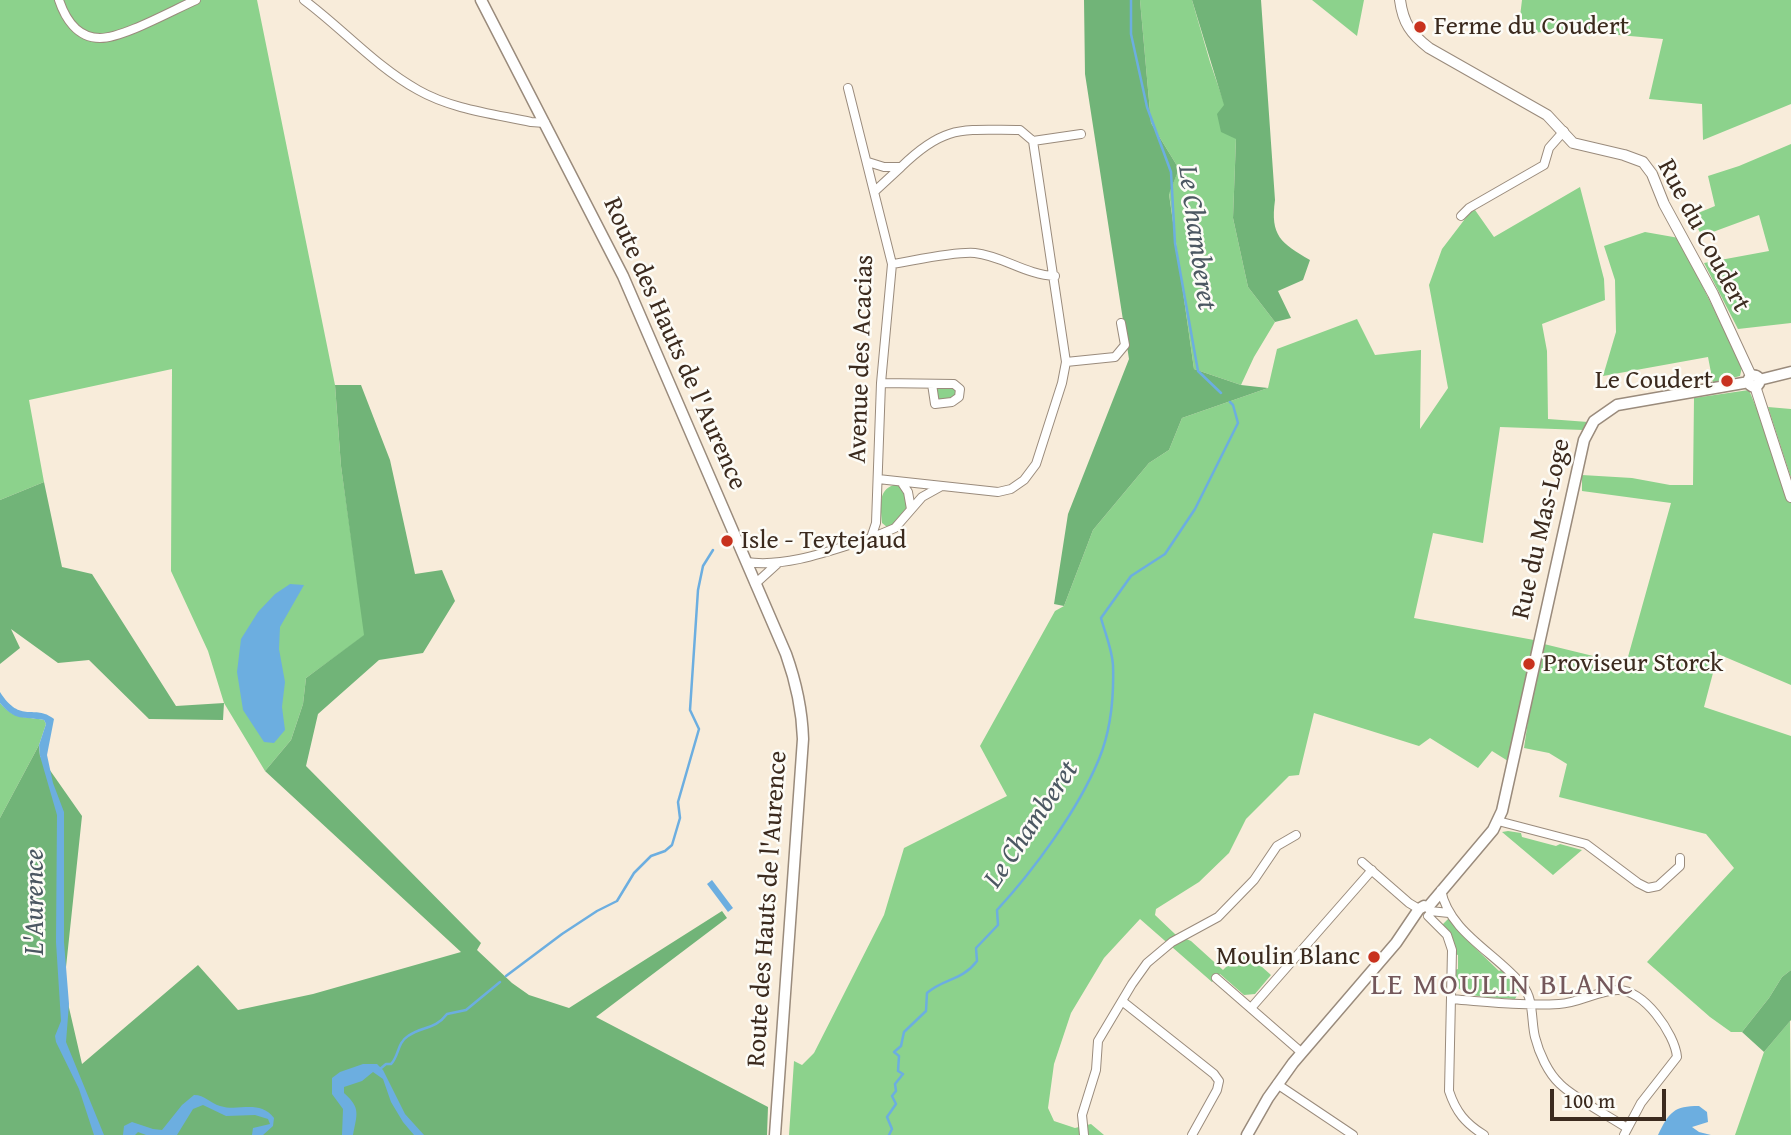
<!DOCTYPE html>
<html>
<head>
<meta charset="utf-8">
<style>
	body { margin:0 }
	#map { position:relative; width:1791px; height:1135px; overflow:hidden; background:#f8ecda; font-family:"Gentium Book Plus",serif }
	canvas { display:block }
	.scale { position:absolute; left:1550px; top:1089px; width:116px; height:32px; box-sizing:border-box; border:4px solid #3b2a1e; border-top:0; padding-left:9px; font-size:21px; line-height:24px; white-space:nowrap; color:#3b2a1e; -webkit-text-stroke:5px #fdfcf7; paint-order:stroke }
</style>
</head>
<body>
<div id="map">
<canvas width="1791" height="1135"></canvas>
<div class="scale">100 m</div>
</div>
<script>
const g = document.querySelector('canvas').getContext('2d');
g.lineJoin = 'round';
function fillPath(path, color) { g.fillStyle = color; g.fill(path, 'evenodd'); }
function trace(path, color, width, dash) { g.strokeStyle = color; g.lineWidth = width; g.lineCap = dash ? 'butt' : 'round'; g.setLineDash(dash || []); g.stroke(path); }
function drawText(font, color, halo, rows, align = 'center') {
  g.font = font + ' "Gentium Book Plus",serif'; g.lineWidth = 5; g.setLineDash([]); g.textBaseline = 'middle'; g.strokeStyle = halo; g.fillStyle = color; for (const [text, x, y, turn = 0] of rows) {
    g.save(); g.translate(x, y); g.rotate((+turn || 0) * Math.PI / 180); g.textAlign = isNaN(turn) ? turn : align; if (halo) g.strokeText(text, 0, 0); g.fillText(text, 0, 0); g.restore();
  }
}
fillPath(new Path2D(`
	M0,0H257L335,385L341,466L365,635L306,678L303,704L291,740L265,771L224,703L208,651L171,571L172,369L29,400L44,482L0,500Z
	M1140,0H1192L1210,62L1236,138L1233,218L1248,287L1275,322L1254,357L1241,385L1194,369L1169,193L1179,169L1151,123Z
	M1312,0H1364L1357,36Z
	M1522,0H1791V104L1703,140L1702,104L1649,99L1663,39L1575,31L1518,33Z
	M1791,144V323L1738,329L1704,263L1769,251L1759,215L1702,236L1691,216L1715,206L1708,176L1739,166Z
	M1580,187L1604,279L1605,300L1542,324L1547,351L1548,419L1588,422L1583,430L1500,427L1483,543L1433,533L1414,618L1534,640L1508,761L1492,751L1478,768L1430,738L1419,746L1314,713L1299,775L1289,776L1246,819L1229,853L1199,882L1156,909L1155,915L1175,934L1191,941L1223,970L1243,950L1271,975L1255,994L1244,995L1220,974L1212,982L1140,919L1104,958L1071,1013L1054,1064L1048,1108L1054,1121L1075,1128L1091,1124L1104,1135H789L794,1061L802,1065L814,1053L884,915L904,848L1007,796L980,746L1055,611L1064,606L1093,530L1149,463L1169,450L1182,418L1268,388L1277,349L1357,319L1375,355L1421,350L1420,429L1448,388L1429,285L1442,249L1471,211L1475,210L1494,237Z
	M1645,232L1679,238L1742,367L1740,376L1713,383L1708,357L1603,376L1616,332L1615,280L1604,246Z
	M932,384H954L959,397L935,404Z
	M1749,390L1756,407L1762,406L1791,497V685L1718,654L1704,707L1791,736V970L1782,977L1769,998L1742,1032H1731L1710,1017L1647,962L1734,868L1706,834L1559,797L1567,764L1549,753L1524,748L1529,714L1544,644L1626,664L1671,503L1582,491V475L1632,478L1670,485H1693L1694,398Z
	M1768,407L1791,409V478Z
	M894,485L902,486L905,491L908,508L892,526L887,527L882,523C881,508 877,490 894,485Z
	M0,703C15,720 23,716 44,720L46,724L39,745L0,818Z
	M1508,831L1521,833L1522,837L1556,846L1560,844L1582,850L1553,875L1502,832Z
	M1449,918L1468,938L1467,940L1499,971L1501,970L1521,989L1515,999C1500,997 1460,1000 1454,982C1453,978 1455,974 1455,970L1458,969V955L1455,954L1453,939L1442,925Z
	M1790,1021L1791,1135H1735L1764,1052Z`), '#8cd28c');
fillPath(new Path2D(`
	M1084,0H1140L1151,123L1179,169L1169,194L1194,369L1241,385L1268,388L1182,418L1169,450L1149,463L1093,530L1064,606L1054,604L1068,514L1129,359L1085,74Z
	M1192,0H1261L1275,200C1270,236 1281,243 1310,260L1303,280L1278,291L1291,318L1275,322L1248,287L1233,218L1236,139L1221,132L1217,114L1224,105Z
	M335,385H361L390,460L415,574L442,570L455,601L423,653L379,660L318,714L306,766L481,943L477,950L512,983L529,995L569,1008L722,911L727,918L596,1017L768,1107L767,1135H0V818L39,745L40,756L82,816L64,986L82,1064L198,965L238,1010L313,994L461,952L265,771L291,740L303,704L306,678L364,635L341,466Z
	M44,482L62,567L92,574L176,706L224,703L223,720L149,719L89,660L58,663L11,629L20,648L0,664V500Z
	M1791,970V1020L1764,1052L1742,1032L1769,998L1782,977Z`), '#71b478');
fillPath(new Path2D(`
	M290,584L304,585L280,627L279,649L285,682L282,707L285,730L274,743L264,742L243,710L237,672L241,639L258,612L275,594Z
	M0,692C21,725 34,703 54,719L47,755L53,783L64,812V942L69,1004L66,1042L104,1135H94L79,1089L56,1042L55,1036L61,1021L56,942L57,815L40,756L39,745L46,724L44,720C22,716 16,722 0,703Z
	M712,880L733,908L728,912L707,884Z
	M363,1064H377L383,1070L405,1114L424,1135H414L403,1122L391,1102L383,1079L373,1072L362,1081L344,1087V1093C361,1108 357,1114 353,1135H342L343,1109L332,1094V1078L340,1072Z
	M194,1095C205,1095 210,1103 220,1106C239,1112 259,1099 274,1118L273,1126L263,1135H252L253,1128L270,1124L268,1119L255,1115L226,1116L203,1105L193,1109L177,1135H146L138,1132L135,1135H123L124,1126L132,1122L153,1129L162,1130L182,1105Z
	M1699,1106L1707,1112L1708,1122L1692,1127L1699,1132L1711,1135H1658C1669,1112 1674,1106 1699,1106Z`), '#6caee0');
trace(new Path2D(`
	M1131,0V34L1147,107L1171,172L1175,243L1198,371L1221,393
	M506,976L562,934L597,911L617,901L634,873L651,856L665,851L672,845L680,818L678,802L699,729L690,710L698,590L703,566L713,550
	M380,1069L386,1064H391C399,1056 397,1043 408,1036C422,1026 435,1030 447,1014L466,1010L500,982
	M889,1135L892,1129L887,1117L896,1104L892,1096L896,1091L895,1084L903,1074L898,1071L899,1056L894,1052L901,1046L904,1032L926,1011L927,993C944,978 962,981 977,961L976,948L998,925L997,910C1034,870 1078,810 1099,759C1111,730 1114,696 1113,665C1112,649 1105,633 1101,618L1131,576L1165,554L1195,509L1238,423L1233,405L1230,402`), '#6caee0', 2.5);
const minor = new Path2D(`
	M59,0C65,18 77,38 100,38C123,38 173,10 196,0
	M304,0C343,29 375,66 418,90C451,109 494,114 531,122L545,123
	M868,162L884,167H901L875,191
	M901,167C945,124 962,130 1020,130L1033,141L1081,134
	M1461,216L1469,208L1544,165L1549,148L1564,131
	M892,264C912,261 956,251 975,253C1003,256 1026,275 1055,276
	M1066,362L1115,357L1125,345L1121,323
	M881,383L954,384L960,389L959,397L952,402L935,404L932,384
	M878,479L998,492L1011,489L1024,480L1036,464L1062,383L1066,362L1033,141
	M902,483L908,492L911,509
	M871,538L895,528L922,497L940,487
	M746,562C787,568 832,550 871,538L876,523L881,383L892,264L848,88
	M755,584L777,564
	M1498,821L1586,844L1638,883L1648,888L1658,886L1680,866V858
	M1362,862L1409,903L1419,909
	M1441,890C1449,933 1498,954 1523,986C1534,999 1531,1021 1535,1037C1539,1053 1548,1073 1560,1084C1574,1098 1609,1116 1627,1128
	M1430,911L1449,913
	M1428,916L1447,935L1452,950L1449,1091C1456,1112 1465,1123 1484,1135
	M1216,978L1301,1052
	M1451,999C1487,1002 1523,1006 1559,1004C1579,1003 1597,991 1617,990C1643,988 1675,1034 1677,1057L1641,1103L1624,1135
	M1122,1001L1214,1074L1219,1081L1217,1090L1192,1135
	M1251,1008L1372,870
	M1277,1084L1353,1135
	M1084,1135L1082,1115L1096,1070L1098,1041L1132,984L1147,963L1172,942L1218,917L1254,880L1277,846L1296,835`);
const tertiary = new Path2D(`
	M1400,0C1403,23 1411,34 1429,48L1547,115L1573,143L1624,155L1643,162L1652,174L1664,204L1713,294L1751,376
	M1755,386L1791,497`);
const secondary = new Path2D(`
	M481,0L623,276L786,654C796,682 802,708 803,739L775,1135
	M1748.5 381a5.5 5.5 0 1 1 11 0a5.5 5.5 0 1 1-11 0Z
	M1759,380L1791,372
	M1428,907L1493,830L1502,811L1584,440L1594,421L1617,405L1749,382
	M1247,1135L1268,1098L1293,1063L1396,943L1419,909L1424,906L1428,907`);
trace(minor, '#9a8b7c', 10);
trace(tertiary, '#9a8b7c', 12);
trace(secondary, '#9a8b7c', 13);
trace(minor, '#fff', 8);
trace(tertiary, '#fff', 10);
trace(secondary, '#fff', 10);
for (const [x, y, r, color] of [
	[1420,27,7,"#c8321e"],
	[1727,381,7,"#c8321e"],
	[727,541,7,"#c8321e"],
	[1529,664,7,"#c8321e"],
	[1374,957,7,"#c8321e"]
]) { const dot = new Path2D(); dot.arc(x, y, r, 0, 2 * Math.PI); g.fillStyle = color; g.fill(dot); trace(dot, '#fdfcf7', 2.5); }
drawText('26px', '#3b2a1e', '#fdfcf7', [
	["Ferme du Coudert",1434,27],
	["Le Coudert",1713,381,"right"],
	["Isle - Teytejaud",741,541],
	["Proviseur Storck",1543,664],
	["Moulin Blanc",1360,957,"right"]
], 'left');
drawText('26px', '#3b2a1e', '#fdfcf7', [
	["Rue du Coudert",1703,236,62],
	["Route des Hauts de l'Aurence",674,344,66],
	["Avenue des Acacias",862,359,-88],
	["Rue du Mas-Loge",1542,529,-77],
	["Route des Hauts de l'Aurence",768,909,-86]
]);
drawText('italic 28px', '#4c5862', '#fdfcf7', [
	["Le Chamberet",1196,238,82],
	["Le Chamberet",1032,825,-56],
	["L'Aurence",36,902,-90]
]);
g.letterSpacing = '2px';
drawText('30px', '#74585b', '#fdfcf7', [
	["LE MOULIN BLANC",1503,986]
]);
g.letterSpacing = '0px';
</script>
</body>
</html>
